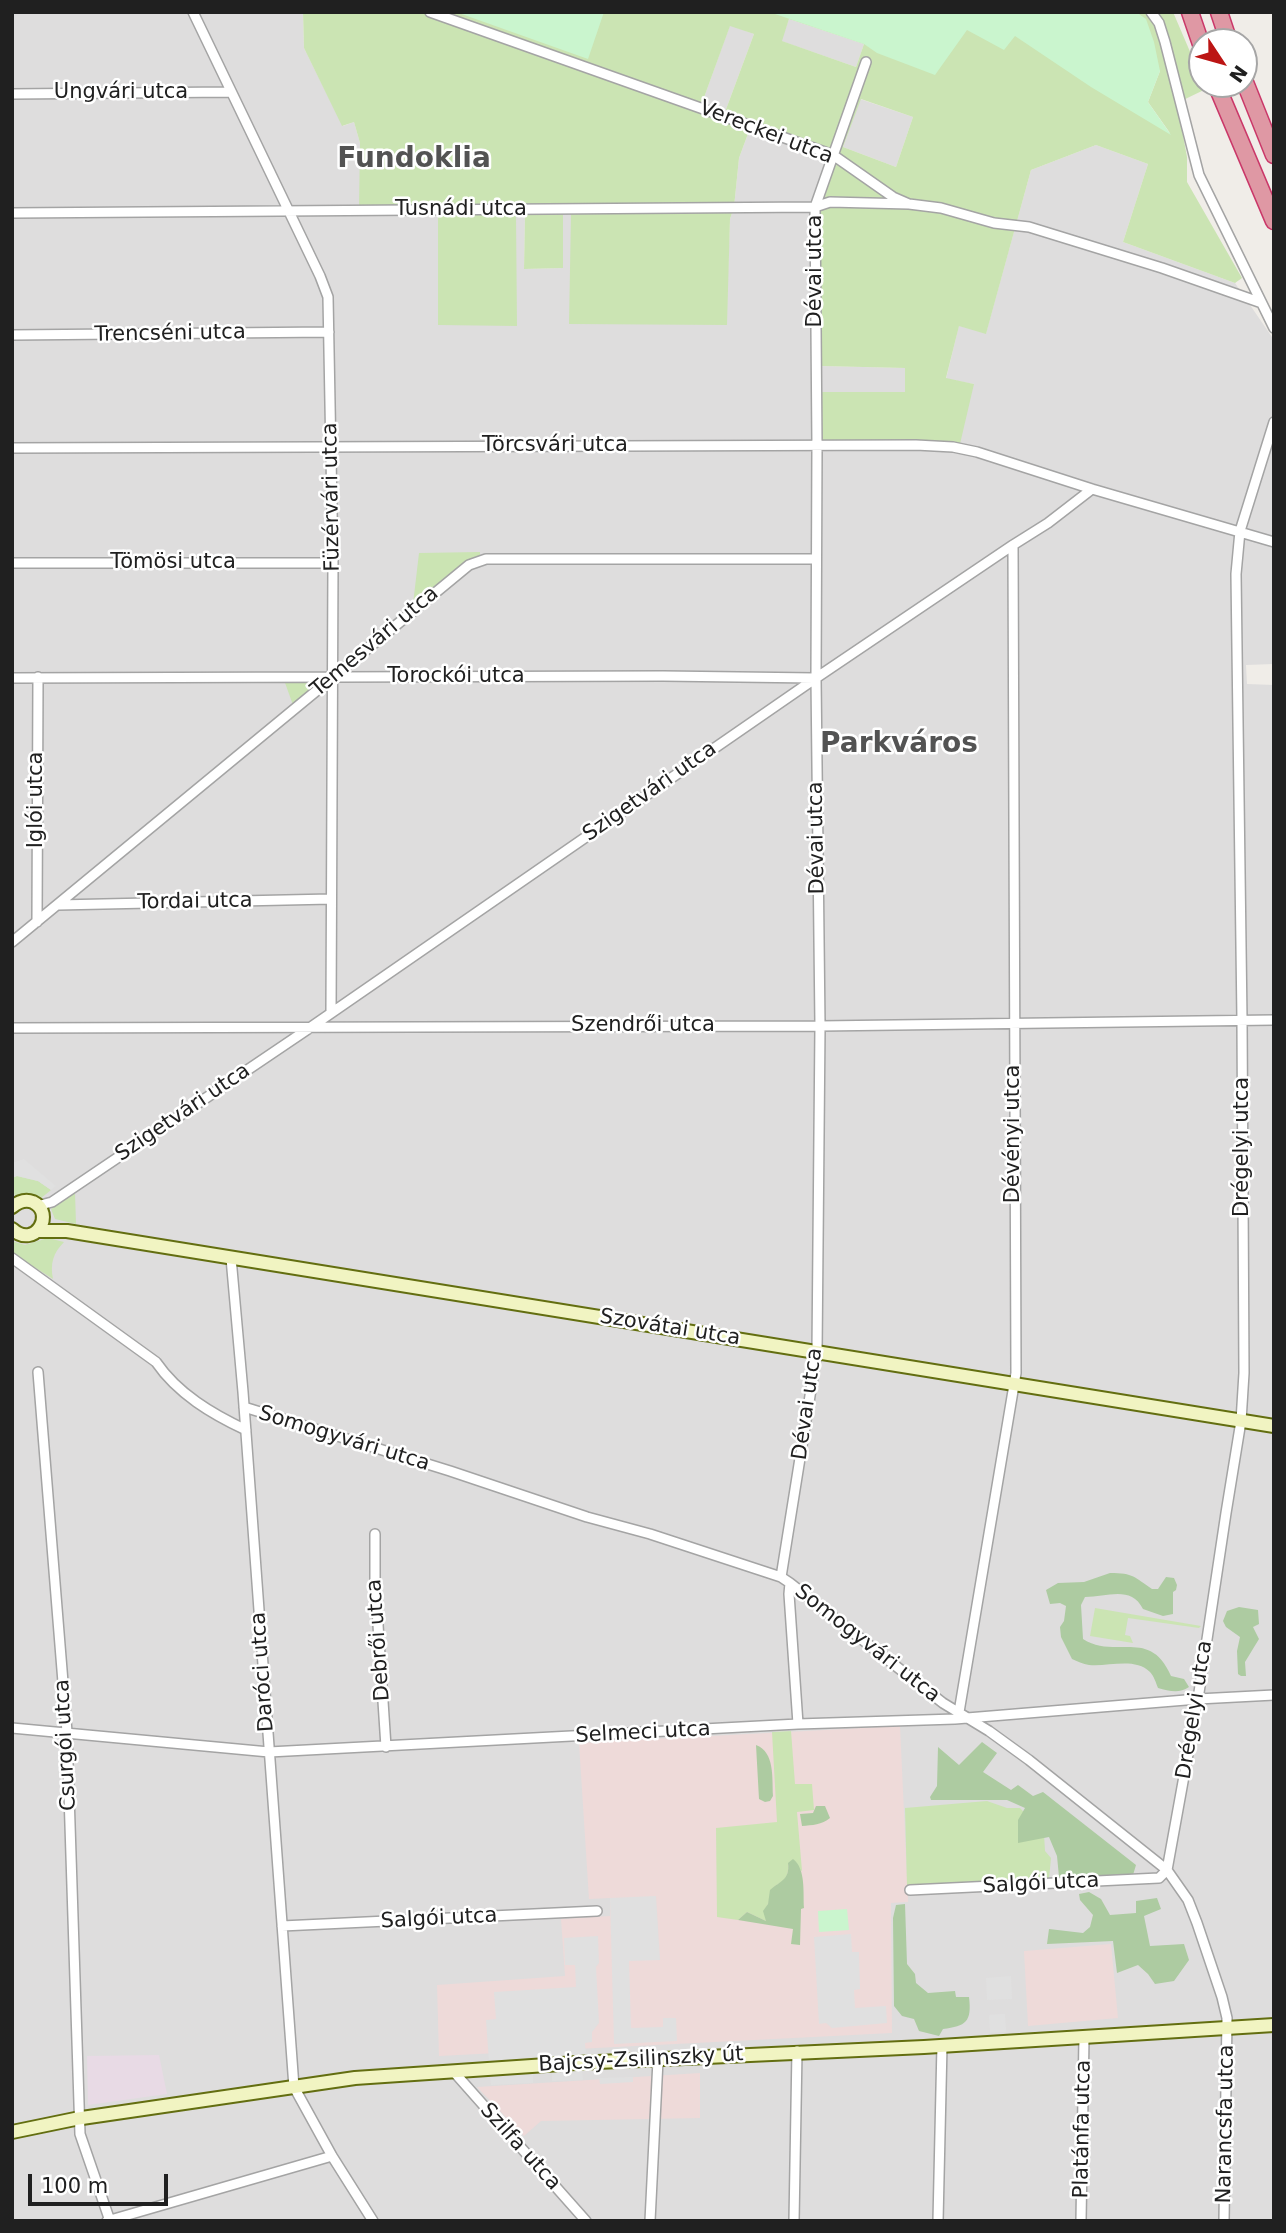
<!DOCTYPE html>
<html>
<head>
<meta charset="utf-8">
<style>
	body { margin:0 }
	#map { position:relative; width:1286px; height:2233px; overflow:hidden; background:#f0ede8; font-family:"DejaVu Sans",sans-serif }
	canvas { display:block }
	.frame { position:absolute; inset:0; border:14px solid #202020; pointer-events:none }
	.north { position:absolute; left:1188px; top:28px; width:70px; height:70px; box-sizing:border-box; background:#fff; border:2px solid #a6a6a6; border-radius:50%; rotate:126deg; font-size:19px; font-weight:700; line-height:28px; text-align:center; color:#202020 }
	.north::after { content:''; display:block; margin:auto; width:24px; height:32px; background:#bc1514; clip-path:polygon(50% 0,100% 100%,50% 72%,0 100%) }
	.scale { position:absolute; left:28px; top:2174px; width:140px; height:32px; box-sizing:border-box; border:4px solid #202020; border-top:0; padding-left:9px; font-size:21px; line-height:24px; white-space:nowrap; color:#202020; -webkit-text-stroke:5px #fff; paint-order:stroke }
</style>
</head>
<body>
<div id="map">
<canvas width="1286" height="2233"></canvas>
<div class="frame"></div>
<div class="north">N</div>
<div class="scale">100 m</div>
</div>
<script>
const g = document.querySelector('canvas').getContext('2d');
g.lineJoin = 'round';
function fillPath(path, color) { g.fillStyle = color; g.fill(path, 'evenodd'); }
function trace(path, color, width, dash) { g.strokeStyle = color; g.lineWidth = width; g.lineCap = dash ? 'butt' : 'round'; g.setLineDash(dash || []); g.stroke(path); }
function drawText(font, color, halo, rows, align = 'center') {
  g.font = font + ' "DejaVu Sans",sans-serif'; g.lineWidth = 5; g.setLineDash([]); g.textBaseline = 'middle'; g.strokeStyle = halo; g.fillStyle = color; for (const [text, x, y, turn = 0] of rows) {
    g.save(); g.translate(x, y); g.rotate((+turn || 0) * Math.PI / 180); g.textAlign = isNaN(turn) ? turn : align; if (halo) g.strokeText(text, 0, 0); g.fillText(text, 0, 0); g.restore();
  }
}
fillPath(new Path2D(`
	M12,12H303L304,48L343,126L354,122L360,143V208L438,209V324L516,214H525L524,269L562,268V213H571L726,325L730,219L734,207L739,158L749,131L837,161L820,212L821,366L905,368V392L822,393L821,443L974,384L946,379L959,325L986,333L1031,170L1096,145L1148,164L1123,242L1235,283L1274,340V664L1246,665L1247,684L1274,685V2221H12Z
	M789,19L864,44L856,67L781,41Z
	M730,25L754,34L725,112L702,103Z
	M860,99L913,117L896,167L843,147Z`), '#dedddd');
fillPath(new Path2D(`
	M900,1726L908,1899V1902L891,1903L892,2033L439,2056L437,1985L565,1976L561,1919L610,1916V1898L589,1899L579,1743Z
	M1111,1944L1118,2018L1028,2026L1024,1951Z
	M700,2073V2118L541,2121L524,2136L477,2087Z`), '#eedad9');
fillPath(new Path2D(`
	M159,2055L167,2094L88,2105L87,2056Z`), '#e8dae5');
fillPath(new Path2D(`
	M303,12H1021L1170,133L1148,102L1160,71L1081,12H1173L1206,89L1177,103L1187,157V182L1242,278L1235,283L1123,242L1148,164L1096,145L1031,170L986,334L959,326L946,378L974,384L960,444L821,443L822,392H905V368L821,366L820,212L836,161L749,131L739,158L734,207L730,219L727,325L569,324L571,214L563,213V268L524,269L525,215L516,214L517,326L438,325V209L359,208L360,143L354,122L342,126L304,48ZM789,19L864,44L856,67L782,41ZM730,26L754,34L725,112L702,103ZM861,99L913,117L896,167L843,147Z
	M480,552V558L457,568L413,604L419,553Z
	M284,680L308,683L310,688L309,691L293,705Z
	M17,1176L38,1181L51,1190L40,1199L28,1194L16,1197L12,1190V1178Z
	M75,1192L76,1224L55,1219L51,1209Z
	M48,1238L64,1242C53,1253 50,1264 53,1279L12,1253V1241L25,1245Z
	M1095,1608L1201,1626L1199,1628L1128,1618L1125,1635L1130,1636L1133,1643L1090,1636Z
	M791,1731L795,1784H812L814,1810L797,1812L802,1871L788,1863C789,1876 786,1880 775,1886L766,1909V1921L747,1912L738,1920L717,1917L716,1828L777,1822L772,1732Z
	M987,1801L1007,1808H1020L1044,1834L1045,1851L1051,1858L1049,1879L907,1887L905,1808Z`), '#cbe4b3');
fillPath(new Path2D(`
	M1110,1573C1134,1573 1134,1577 1152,1589H1158L1166,1577L1174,1578L1177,1585L1176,1590L1173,1592V1614L1163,1616L1143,1609C1131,1585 1107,1597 1085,1597L1081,1605L1083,1639C1116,1660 1150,1627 1171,1676L1184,1679L1189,1687C1179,1694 1169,1691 1158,1688C1156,1683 1154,1676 1150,1672C1135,1657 1108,1667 1089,1665C1083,1664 1077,1661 1072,1659L1061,1637L1060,1627L1064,1621L1066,1606L1060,1603L1050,1604L1046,1590L1058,1583L1084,1582Z
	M1239,1607L1258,1610L1259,1624L1253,1627L1259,1639L1245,1662L1246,1676H1241L1238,1674L1237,1651L1240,1637L1226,1627L1223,1621L1227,1611Z
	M982,1742L997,1753L983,1772L1011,1790L1018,1785L1033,1796L1043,1792L1136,1865L1133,1875L1059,1877L1057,1856L1049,1837L1018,1843V1820L1025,1808L1007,1800H931L930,1797L937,1786L938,1747L959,1765Z
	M756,1745C775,1752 772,1778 773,1796L770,1801L765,1802L759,1799Z
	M816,1806H825L830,1818C822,1825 812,1825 802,1826L800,1814L813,1813Z
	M793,1859C806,1869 803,1892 804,1908L801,1909L800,1945L791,1944L793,1929L738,1920L747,1912L766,1921L763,1911L768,1904L770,1890C780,1881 790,1880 788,1863Z
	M1089,1892L1101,1899L1110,1915L1136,1913V1901L1157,1898L1161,1909L1144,1916L1150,1946L1184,1944L1189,1960L1174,1981L1155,1984L1148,1974L1138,1965L1117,1973L1113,1941L1047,1944L1049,1929L1083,1933L1090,1927L1093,1915L1080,1900L1079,1894Z
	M905,1904L907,1964L915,1974L916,1983L928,1993L955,1991L956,1997H969C972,2022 966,2026 943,2029L939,2036L919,2031L914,2019L902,2016L894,2006L893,1918L896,1905Z`), '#adcba1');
fillPath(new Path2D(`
	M456,12H604L588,59Z
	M769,12H1136L1146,19L1154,42L1160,71L1148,102L1171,135L1091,87L1015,36L1004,50L967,30L935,75L877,53L864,44Z
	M847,1909L849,1930L819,1932L818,1911Z`), '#caf5ce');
fillPath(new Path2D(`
	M24,1159L56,1186L51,1190L38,1181L17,1176L12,1178V1163Z
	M656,1896L660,1960L629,1961L631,2028L663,2027V2018H676L677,2041L614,2044L610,1898Z
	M851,1934L852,1952H859V1955L860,1989L854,1990L855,2008L886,2006L887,2023L832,2028L826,2023L819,2024L814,1937Z
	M598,1936L599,1963L596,1967L599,2023L592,2032V2042L585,2043L586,2056L489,2062L486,2020L496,2019L494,1992L576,1987L575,1965H565L564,1938Z
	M1011,1976L1012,1999L987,2000L986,1978Z
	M1005,2014L1006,2032L990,2033L989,2015Z
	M582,2071L583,2080L552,2081V2072Z
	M533,2074V2083L491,2085L490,2076Z
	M633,2077V2082L600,2084L599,2078Z`), '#e0e0e0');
const street = new Path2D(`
	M193,12L320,276L328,297L333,563L331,1012
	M430,12L833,155L893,197L909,204L941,208L994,223L1029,227L1162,268L1259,302
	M1151,12L1159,23L1165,42L1199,175L1274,328
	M12,94L230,92
	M12,213L815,207L830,202L909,204
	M12,335L329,332
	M12,448L916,445L953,447L977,452L1092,489L1274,542
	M12,563H333
	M12,678L663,676L814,678
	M58,905L331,899
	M37,922L38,677
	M12,942L469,565L486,559H816
	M12,1028L820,1026L1274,1020
	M37,1206L52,1202L311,1027L816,678L1013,545L1048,523L1092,489
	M12,1258L156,1362C178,1394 212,1414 246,1430
	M231,1258L243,1392L294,2087L332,2156L373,2221
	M38,1372L67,1732L80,2134L110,2221
	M244,1407L450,1471L587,1517L650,1534L781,1577L790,1583L943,1703L989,1731L1029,1760L1167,1870L1188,1900L1197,1923L1222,1997L1227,2018L1224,2221
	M375,1534V1579L386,1747
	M781,1577L817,1352L820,1026L816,678L817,446L815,207L866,62
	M790,1583L789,1594L798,1724
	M958,1718L1016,1373L1013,545
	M12,1728L269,1752L798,1724L955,1719L1198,1699L1274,1695
	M910,1890L1159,1878L1167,1870L1198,1699L1226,1513L1241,1421L1244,1373L1242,1020L1236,574L1240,531L1274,422
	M282,1926L597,1911
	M454,2072L586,2221
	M107,2221L332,2156
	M650,2221L658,2060
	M794,2221L797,2051
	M938,2221L942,2045
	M1081,2221L1084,2037`);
const secondary = new Path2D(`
	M12,1207C18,1202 25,1199 33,1202C56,1213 35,1250 12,1229
	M37,1231H67L1274,1426
	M12,2132L75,2119L355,2078L576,2063L924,2047L1274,2025`);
const highway = new Path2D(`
	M1190,12L1202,47
	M1219,12L1229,42
	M1244,80L1274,155
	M1216,84L1274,221`);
trace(street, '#a4a4a4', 12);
trace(secondary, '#636e10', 16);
trace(highway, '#ca3869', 19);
trace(street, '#fff', 9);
trace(secondary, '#f1f4c2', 12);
trace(highway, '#df98a4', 16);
drawText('21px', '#202020', '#fff', [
	["Ungvári utca",121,93],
	["Vereckei utca",766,133,21],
	["Tusnádi utca",461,210],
	["Dévai utca",816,271,-90],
	["Trencséni utca",170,334,-1],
	["Törcsvári utca",555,446],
	["Füzérvári utca",332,497,-91],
	["Tömösi utca",173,563],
	["Temesvári utca",375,642,-40],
	["Torockói utca",456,677],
	["Szigetvári utca",650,792,-35],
	["Iglói utca",37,800,-90],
	["Dévai utca",817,838,-91],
	["Tordai utca",195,902,-1],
	["Szendrői utca",643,1026],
	["Szigetvári utca",183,1113,-34],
	["Dévényi utca",1014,1134,-90],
	["Drégelyi utca",1243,1147,-90],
	["Szovátai utca",670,1328,9],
	["Dévai utca",808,1404,-82],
	["Somogyvári utca",344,1439,17],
	["Debrői utca",379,1640,-94],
	["Somogyvári utca",867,1644,38],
	["Daróci utca",263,1672,-94],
	["Drégelyi utca",1195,1710,-81],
	["Selmeci utca",643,1733,-3],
	["Csurgói utca",66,1745,-93],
	["Salgói utca",1041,1884,-3],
	["Salgói utca",439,1919,-3],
	["Bajcsy-Zsilinszky út",641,2060,-3],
	["Narancsfa utca",1226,2124,-89],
	["Platánfa utca",1083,2129,-89],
	["Szilfa utca",520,2147,48]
]);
drawText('bold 28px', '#535353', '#fff', [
	["Fundoklia",414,160],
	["Parkváros",899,745]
]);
</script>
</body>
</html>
